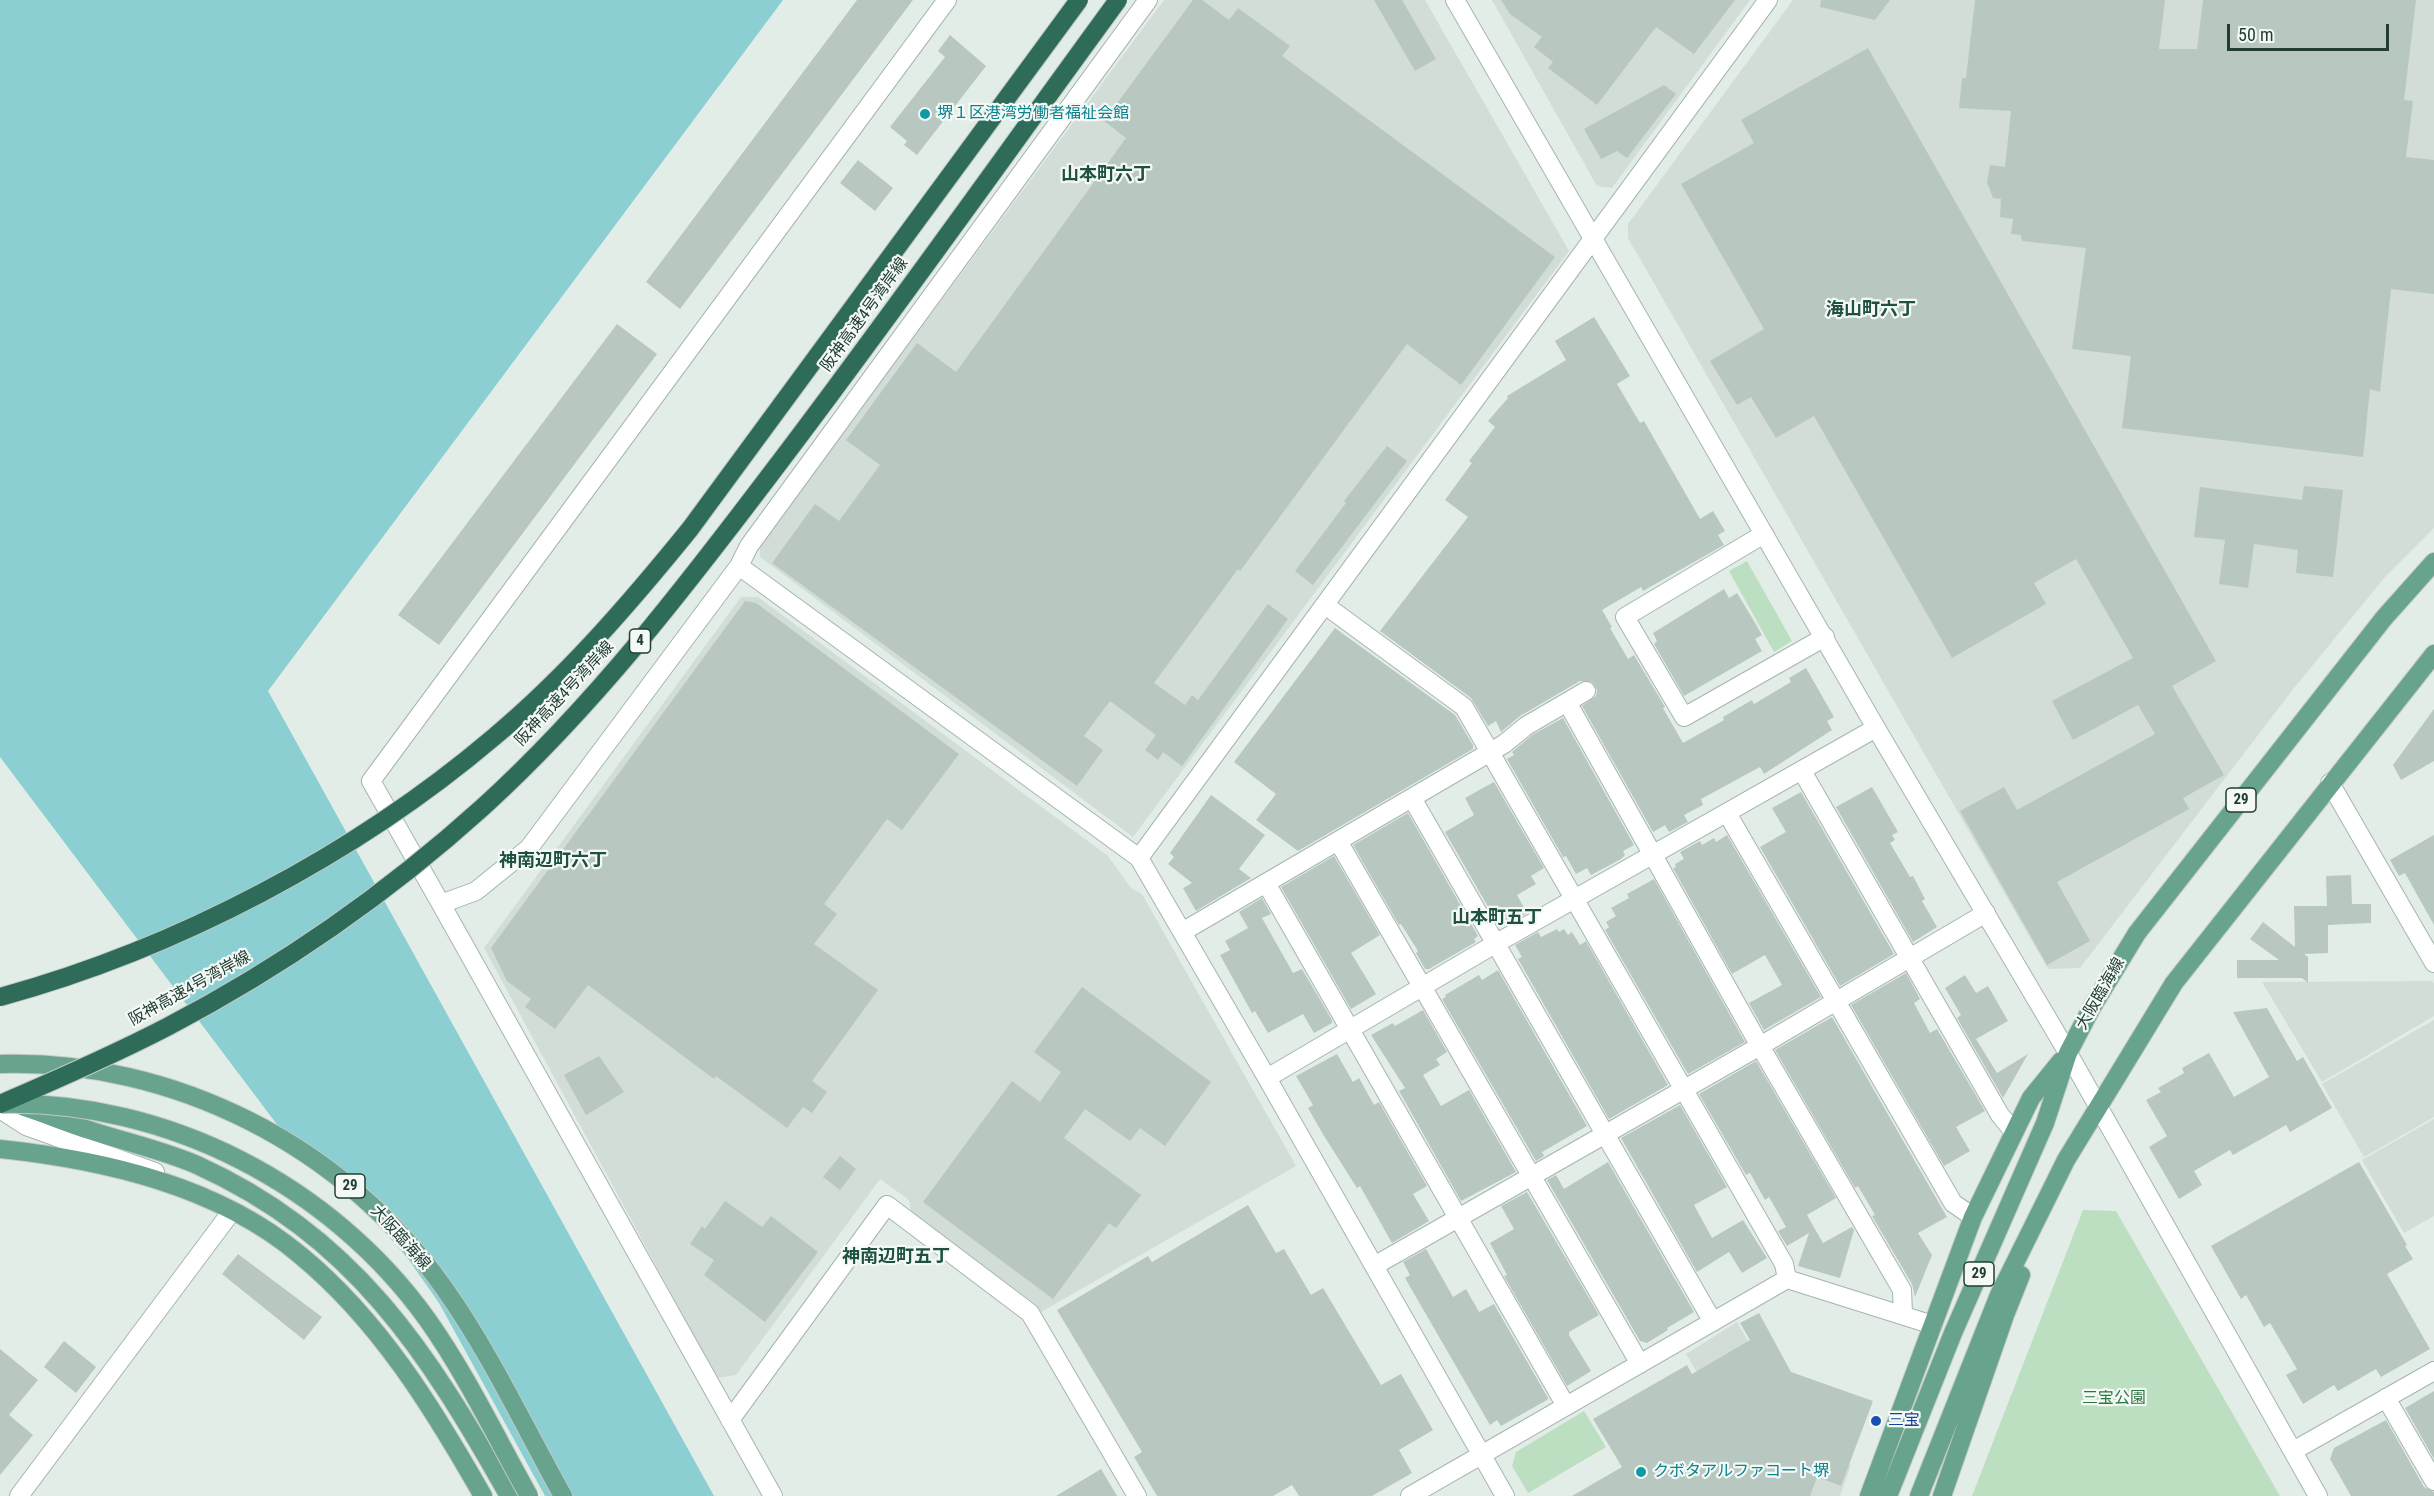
<!DOCTYPE html>
<html>
<head>
<meta charset="utf-8">
<style>
	body { margin:0 }
	#map { position:relative; width:2434px; height:1496px; overflow:hidden; background:#e3ede7; font-family:"Roboto Condensed",sans-serif }
	canvas { display:block }
	.scale { position:absolute; left:2227px; top:24px; width:162px; height:27px; box-sizing:border-box; border:3px solid #223e34; border-top:0; padding-left:8px; font-size:18px; line-height:21px; white-space:nowrap; color:#223e34; -webkit-text-stroke:4px #f4f9f6; paint-order:stroke }
</style>
</head>
<body>
<div id="map">
<canvas width="2434" height="1496"></canvas>
<div class="scale">50 m</div>
</div>
<script>
const g = document.querySelector('canvas').getContext('2d');
g.lineJoin = 'round';
function fillPath(path, color) { g.fillStyle = color; g.fill(path, 'evenodd'); }
function trace(path, color, width, dash) { g.strokeStyle = color; g.lineWidth = width; g.lineCap = dash ? 'butt' : 'round'; g.setLineDash(dash || []); g.stroke(path); }
function drawText(font, color, halo, rows, align = 'center') {
  g.font = font + ' "Roboto Condensed","Noto Sans JP",sans-serif'; g.lineWidth = 4.5; g.setLineDash([]); g.textBaseline = 'middle'; g.strokeStyle = halo; g.fillStyle = color; for (const [text, x, y, turn = 0] of rows) {
    g.save(); g.translate(x, y); g.rotate((+turn || 0) * Math.PI / 180); g.textAlign = isNaN(turn) ? turn : align; if (halo) g.strokeText(text, 0, 0); g.fillText(text, 0, 0); g.restore();
  }
}
fillPath(new Path2D(`
	M1164,0H1425L1569,251L1133,837L760,557V545Z
	M1492,0H1750L1612,188L1597,186Z
	M1793,0H2434V528L2385,577L2294,688L2080,968L2048,969L1628,238V224Z
	M741,597H758L1108,856L1131,888L1142,894L1296,1166L1041,1312L1037,1305L912,1215L909,1200L880,1179L736,1375L717,1378L484,948Z
	M2432,981L2434,984V1016L2322,1082L2262,982Z
	M2434,1020V1117L2364,1157L2322,1084Z
	M2434,1119V1216L2404,1233L2362,1160Z
	M1737,1322L1787,1410L1778,1435L1851,1465L1840,1496H1754L1760,1479L1686,1354Z`), '#d1ddd6');
fillPath(new Path2D(`
	M1747,561L1792,641L1774,652L1729,571Z
	M2083,1210L2116,1211L2280,1496H1972Z
	M1584,1411L1606,1447L1528,1493L1512,1466L1516,1452Z`), '#bcdec1');
fillPath(new Path2D(`
	M0,0H783L268,691L714,1496H545L439,1303L409,1260L373,1218L300,1155L0,757Z`), '#8bcfd2');
fillPath(new Path2D(`
	M857,0H913L680,309L646,282Z
	M1193,0H1202L1229,20L1238,8L1290,46L1282,56L1555,257L1461,385L1407,344L1240,571L1238,569L1154,683L1185,705L1192,695L1198,700L1268,604L1288,619L1182,766L1163,752L1158,760L1145,750L1156,735L1110,701L1084,736L1103,750L1077,786L772,563L815,504L839,521L880,465L846,440L917,343L956,372L1126,138L1104,121Z
	M1374,0H1402L1436,59L1415,71Z
	M1501,0H1735L1694,54L1656,27L1597,105L1548,68L1553,62L1534,47L1542,37L1510,14Z
	M1821,0H1890L1875,20L1820,7Z
	M1975,0H2165L2159,49H2197L2203,0H2416L2404,100L2413,101L2406,157L2434,160V294L2391,289L2380,392L2370,389L2363,457L2122,428L2131,356L2072,349L2086,248L2022,241L2021,235L2011,234L2013,219L2000,217L2001,199L1993,198L1987,182L1990,165L2005,167L2011,111L1959,108L1962,78H1966Z
	M950,35L986,66L917,155L904,145L907,141L890,127L945,57L938,51Z
	M1868,48L2216,661L2172,686L2224,775L2183,798L2189,809L2057,882L2090,941L2047,965L1960,811L2004,787L2017,810L2155,734L2138,705L2073,740L2052,701L2133,658L2076,559L2034,583L2046,604L1952,658L1814,416L1776,438L1751,397L1737,405L1710,361L1764,329L1681,184L1754,143L1741,120Z
	M1664,85L1676,94L1627,158L1617,151L1601,159L1584,129Z
	M858,160L893,188L875,211L840,183Z
	M1594,317L1630,376L1617,384L1640,423L1644,421L1700,519L1713,511L1725,531L1718,535L1724,545L1643,591L1641,587L1602,610L1612,627L1610,628L1628,659L1634,655L1665,707L1663,708L1683,743L1724,720L1723,717L1752,700L1754,704L1791,682L1789,678L1806,668L1834,717L1827,721L1832,730L1764,774L1760,767L1701,799L1703,805L1684,815L1688,822L1669,832L1665,825L1653,832L1582,706L1596,696L1597,690L1592,682L1580,681L1520,716L1501,732L1496,721L1488,726L1471,698L1380,631L1468,517L1445,500L1472,463L1469,461L1495,427L1488,421L1508,398L1507,396L1566,360L1555,341Z
	M617,324L657,354L439,645L398,615Z
	M1387,446L1407,461L1313,585L1295,571L1346,503L1344,501Z
	M2304,486L2343,490L2333,577L2296,573L2298,550L2254,544L2248,588L2219,584L2225,540L2194,537L2200,487L2302,500Z
	M1724,589L1729,598L1737,593L1751,616L1762,635L1755,639L1762,651L1684,696L1654,644L1657,641L1653,633Z
	M745,601L756,603L959,754L902,830L887,819L824,904L837,914L814,944L878,990L812,1081L827,1092L812,1113L803,1107L787,1128L716,1076L714,1079L588,985L555,1029L525,1007L531,999L507,981L491,948Z
	M1335,628L1455,715L1473,745V749L1298,851L1256,820L1276,794L1234,762Z
	M2434,709V761L2401,780L2393,765Z
	M1563,718L1634,845L1623,851L1625,855L1621,859L1591,875L1587,868L1576,874L1566,856L1563,857L1507,759L1514,755L1512,752L1532,735Z
	M1494,782L1544,868L1531,876L1536,884L1517,895L1527,913L1504,926L1502,922L1498,924L1445,832L1474,815L1465,798Z
	M1872,787L1898,832L1892,835L1895,840L1890,843L1910,877L1913,876L1925,899L1922,901L1937,927L1913,942L1836,807Z
	M1801,792L1894,954L1840,986L1760,847L1786,832L1772,808Z
	M1211,795L1265,835L1239,869L1251,878L1196,911L1183,888L1192,883L1168,864L1174,857L1170,853Z
	M1408,813L1478,936L1474,939L1476,942L1429,969H1425L1416,953L1418,951L1401,924L1399,925L1353,845Z
	M1727,835L1821,997L1764,1030L1749,1003L1782,985L1765,955L1732,974L1673,868L1676,867L1675,864L1684,859L1680,852L1700,841L1702,845L1714,838L1716,842Z
	M2434,835V925L2405,873L2399,876L2390,860Z
	M1334,856L1380,935L1351,953L1376,994L1351,1009L1281,887Z
	M2351,875L2352,904H2371V923L2328,925V953L2304,954L2308,957V983L2302,978H2237V960H2279L2250,939L2263,922L2295,947L2294,906H2327L2326,876Z
	M1654,879L1745,1042L1688,1074L1605,930L1609,927L1606,922L1616,916L1611,908L1629,898L1627,894Z
	M1262,898L1271,914L1262,918L1293,973L1302,969L1332,1020V1023L1314,1033L1303,1014L1268,1033L1255,1011L1252,1013L1220,955L1230,950L1225,941L1248,928L1239,912Z
	M1557,929L1559,932L1564,929L1568,935L1572,932L1580,945L1586,941L1668,1085L1609,1119L1518,959L1522,957L1515,945L1538,932L1541,937Z
	M1498,970L1587,1126L1542,1152L1544,1156L1536,1161L1442,999L1446,997L1445,995L1479,975L1482,980Z
	M1906,973L1920,999L1914,1003L1930,1033L1937,1029L1985,1111L1956,1127L1970,1151L1944,1166L1851,1005Z
	M1965,975L1976,993L1988,986L2008,1021L1976,1039L1997,1073L2028,1054L2003,1098L1957,1018L1961,1015L1945,988Z
	M1082,987L1211,1082L1165,1146L1140,1128L1130,1141L1085,1109L1064,1138L1141,1195L1116,1228L1109,1223L1053,1299L923,1202L1012,1081L1040,1102L1061,1072L1034,1052Z
	M2267,1008L2297,1061L2303,1057L2332,1108L2290,1132L2286,1125L2233,1155L2230,1150L2194,1171L2202,1185L2179,1199L2149,1147L2167,1136L2146,1100L2161,1092L2158,1088L2184,1073L2182,1068L2209,1053L2234,1097L2269,1077L2233,1012Z
	M1423,1010L1447,1052L1436,1059L1440,1065L1423,1075L1441,1106L1469,1090L1516,1172L1461,1201L1399,1091L1405,1088L1371,1035L1393,1023L1395,1026Z
	M1832,1017L1947,1217L1918,1233L1932,1255L1915,1297L1912,1284L1872,1216L1875,1215L1858,1186L1855,1188L1775,1050Z
	M1337,1054L1353,1082L1359,1078L1374,1105L1379,1102L1427,1186L1413,1194L1429,1221L1392,1243L1360,1186L1357,1188L1324,1136L1308,1108L1313,1105L1296,1076Z
	M599,1056L624,1092L586,1115L564,1075Z
	M1756,1061L1836,1198L1807,1215L1823,1243L1852,1227L1854,1230L1840,1278L1798,1266L1809,1233L1787,1246L1778,1231L1786,1227L1769,1197L1765,1200L1750,1173L1746,1175L1699,1094Z
	M1680,1105L1727,1187L1694,1205L1712,1238L1743,1220L1767,1258L1742,1273L1729,1252L1697,1272L1621,1138Z
	M840,1156L856,1169L840,1190L823,1177Z
	M1608,1162L1694,1312L1667,1328L1668,1330L1647,1343L1640,1341L1547,1180L1556,1175L1564,1189Z
	M2359,1162L2407,1245L2405,1246L2413,1259L2387,1274L2430,1349L2381,1377L2376,1369L2338,1391L2334,1385L2303,1404L2286,1375L2297,1369L2270,1323L2264,1327L2246,1295L2241,1299L2211,1246Z
	M1527,1192L1599,1315L1569,1332V1335L1591,1371L1567,1386L1504,1276L1507,1275L1490,1243L1514,1229L1501,1206Z
	M725,1201L762,1227L771,1216L818,1252L765,1322L704,1275L714,1260L690,1244L702,1226L705,1229Z
	M1248,1205L1276,1253L1284,1249L1311,1295L1323,1288L1381,1385L1401,1374L1433,1430L1399,1450L1412,1473L1372,1496H1299L1292,1485L1273,1496H1157L1134,1457L1142,1452L1057,1310L1148,1256L1152,1262Z
	M1426,1249L1453,1297L1466,1289L1479,1312L1494,1304L1548,1398L1547,1400L1501,1426L1497,1420L1490,1425L1405,1278L1410,1275L1403,1262Z
	M238,1254L322,1317L304,1340L222,1274Z
	M1759,1313L1791,1372L1873,1401L1841,1486L1817,1477L1810,1496H1572L1622,1467L1593,1419L1687,1365L1692,1374L1750,1340L1740,1323Z
	M64,1341L96,1367L76,1393L44,1367Z
	M0,1349L38,1380L9,1415L33,1435L0,1475Z
	M2434,1391V1459L2405,1408Z
	M2386,1420L2424,1487L2434,1492V1496H2351L2330,1459L2334,1448Z
	M1101,1469L1117,1496H1056Z`), '#b8c8c0');
const minor = new Path2D(`
	M1764,534L1625,617L1684,717L1825,637
	M739,566L1139,858L1267,1078L1505,1496
	M1325,605L1464,707L1784,1264L1787,1279
	M1567,702L1760,1046L1902,1290L1903,1313
	M1802,771L2000,1115L2013,1131
	M2330,783L2434,963
	M1412,798L1713,1322
	M1727,813L1953,1203L1973,1217
	M1338,841L1640,1364
	M1139,858L1768,0
	M1266,883L1566,1406
	M441,904L371,781L947,0
	M1182,932L1504,744L1526,726L1586,691
	M1267,1078L1495,944L1876,728
	M1374,1266L1760,1046L1986,913
	M2386,1398L2434,1481
	M730,1420L887,1205L1030,1313L1137,1496
	M19,1496L232,1211
	M773,1496L441,904L476,891L529,848L739,566L749,546L1148,0
	M1410,1496L1787,1279L1933,1325`);
const tertiary = new Path2D(`
	M1455,0L1876,728L2068,1053L2318,1496
	M0,1109L26,1126L155,1172
	M2293,1451L2434,1371`);
const primary = new Path2D(`
	M0,1064C173,1059 344,1146 444,1288C489,1351 525,1428 563,1496
	M24,1107C46,1114 67,1123 89,1130C125,1142 162,1150 197,1165C354,1236 428,1352 509,1496
	M0,1149C104,1160 218,1186 300,1255C379,1320 433,1408 483,1496
	M1869,1496L1973,1217L2031,1098L2061,1061
	M1888,1496L1953,1333L2045,1123L2068,1053L2092,1007L2137,933L2384,618L2434,562
	M1919,1496L1999,1295L2066,1160L2099,1106L2174,983L2434,654
	M1942,1496L2005,1315L2021,1275`);
trace(minor, '#a5b5ae', 20);
trace(tertiary, '#a5b5ae', 20);
trace(primary, '#c1c9c6', 20);
trace(minor, '#fff', 18);
trace(tertiary, '#fff', 18);
trace(primary, '#67a38d', 18);
const primaryBridge = new Path2D(`
	M1,1104C166,1100 331,1185 427,1319C466,1374 496,1437 529,1496`);
const motorwayBridge = new Path2D(`
	M0,997C176,949 355,855 494,737C567,676 630,603 690,529L1079,0
	M0,1104C56,1080 113,1055 167,1027C280,968 389,892 483,807C594,706 686,586 776,467C893,313 1004,156 1118,0`);
trace(primaryBridge, '#c1c9c6', 20, []);
trace(motorwayBridge, '#c1c9c6', 20, []);
trace(primaryBridge, '#67a38d', 18);
trace(motorwayBridge, '#2e6b58', 18);
for (const [x, y, r, color] of [
	[925,114,6,"#0f9aa8"],
	[1876,1421,6,"#1a4fb4"],
	[1641,1472,6,"#0f9aa8"]
]) { const dot = new Path2D(); dot.arc(x, y, r, 0, 2 * Math.PI); g.fillStyle = color; g.fill(dot); trace(dot, '#f4f9f6', 2); }
for (const [x, y, w] of [
	[640,641,21],
	[2241,800,30],
	[350,1186,30],
	[1979,1274,30]
]) { const box = new Path2D(); box.roundRect(x - w / 2, y - 12, w, 24, 4.5); g.fillStyle = '#f4f9f6'; g.fill(box); trace(box, '#223e34', 1.5); }
drawText('bold 15px', '#223e34', null, [
	["4",640,641],
	["29",2241,800],
	["29",350,1186],
	["29",1979,1274]
]);
drawText('16px', '#0d838f', '#f4f9f6', [
	["堺１区港湾労働者福祉会館",937,114],
	["クボタアルファコート堺",1653,1472]
], 'left');
drawText('16px', '#223e34', '#f4f9f6', [
	["阪神高速4号湾岸線",865,315,-54],
	["阪神高速4号湾岸線",565,694,-47],
	["阪神高速4号湾岸線",190,989,-29],
	["大阪臨海線",2101,994,-60],
	["大阪臨海線",400,1238,48]
]);
drawText('16px', '#2c7641', '#f4f9f6', [
	["三宝公園",2114,1399]
]);
drawText('16px', '#164399', '#f4f9f6', [
	["三宝",1888,1421]
], 'left');
drawText('bold 18px', '#1e513f', '#f4f9f6', [
	["山本町六丁",1106,175],
	["海山町六丁",1871,310],
	["神南辺町六丁",553,861],
	["山本町五丁",1497,918],
	["神南辺町五丁",896,1257]
]);
</script>
</body>
</html>
